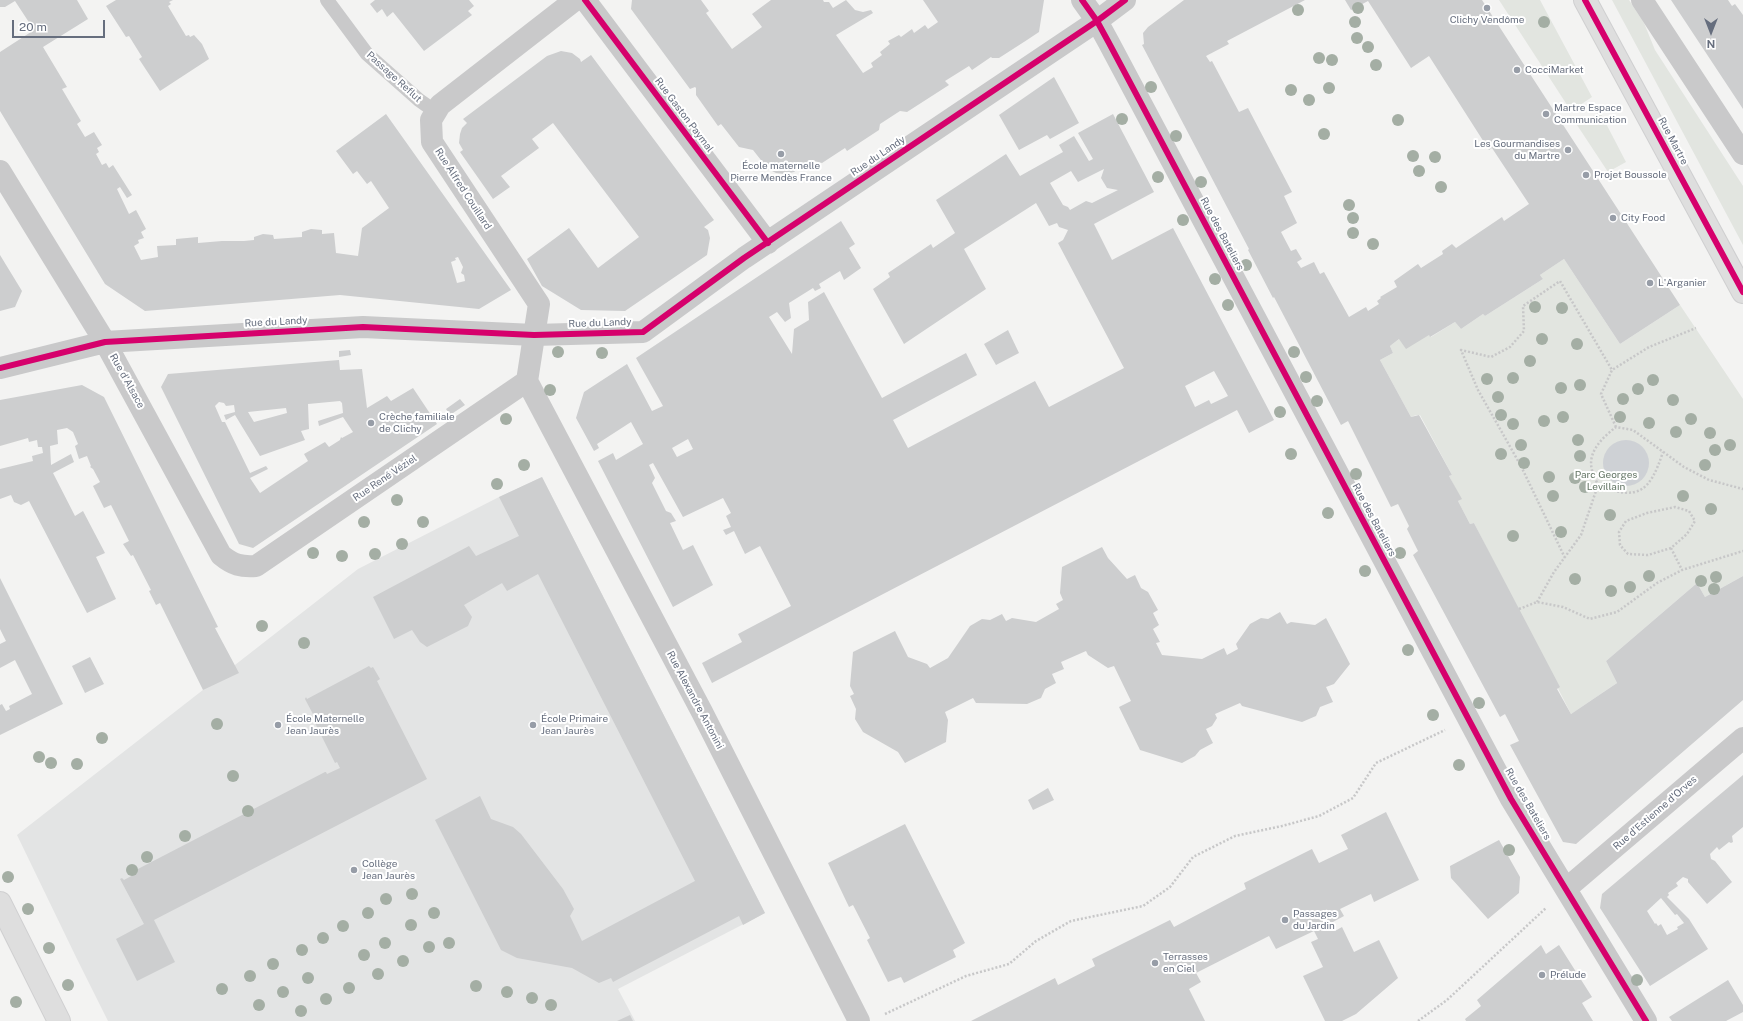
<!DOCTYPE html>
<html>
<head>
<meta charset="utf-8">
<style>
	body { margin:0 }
	#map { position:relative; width:1743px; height:1021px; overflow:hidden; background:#f3f3f2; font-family:"Public Sans",sans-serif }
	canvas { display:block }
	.north { position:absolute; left:1691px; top:12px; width:40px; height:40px; -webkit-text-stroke:3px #fff; paint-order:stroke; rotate:180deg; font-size:11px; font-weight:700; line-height:16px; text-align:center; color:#666e7e }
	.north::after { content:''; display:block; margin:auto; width:14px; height:18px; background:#666e7e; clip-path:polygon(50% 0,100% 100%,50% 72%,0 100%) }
	.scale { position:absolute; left:12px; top:20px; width:93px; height:18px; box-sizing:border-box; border:2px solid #666e7e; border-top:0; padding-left:5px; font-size:12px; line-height:14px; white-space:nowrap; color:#666e7e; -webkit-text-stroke:3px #fff; paint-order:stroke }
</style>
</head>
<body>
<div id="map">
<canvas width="1743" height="1021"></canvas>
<div class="north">N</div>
<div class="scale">20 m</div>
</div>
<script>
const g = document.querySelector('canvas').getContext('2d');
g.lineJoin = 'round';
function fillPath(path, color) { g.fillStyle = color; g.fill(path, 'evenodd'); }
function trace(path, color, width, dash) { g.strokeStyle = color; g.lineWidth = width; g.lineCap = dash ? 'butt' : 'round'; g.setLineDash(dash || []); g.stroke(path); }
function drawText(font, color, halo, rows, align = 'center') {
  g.font = font + ' "Public Sans",sans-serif'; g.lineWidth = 4; g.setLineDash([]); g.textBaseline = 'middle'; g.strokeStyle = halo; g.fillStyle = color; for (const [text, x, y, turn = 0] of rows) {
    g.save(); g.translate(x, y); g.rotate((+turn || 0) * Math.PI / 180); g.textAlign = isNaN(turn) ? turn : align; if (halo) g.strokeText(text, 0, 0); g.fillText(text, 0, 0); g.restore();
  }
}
fillPath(new Path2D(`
	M542,477L765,913L618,989L635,1021H108L76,957L17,835L358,569L499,497Z`), '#e3e4e4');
fillPath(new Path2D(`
	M1499,0H1540L1592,97L1571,111Z
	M1612,0H1629L1644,23L1655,50L1743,186V245Z
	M1600,112L1626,162L1608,172L1577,125Z
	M1564,259L1620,344L1680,305L1743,399V576L1705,597L1697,583L1606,661L1617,683L1571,714L1474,523L1470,524L1458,501L1461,499L1449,476L1452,475L1420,415H1416L1411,417L1380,360L1393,353L1390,346L1399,339L1429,335L1431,337L1455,322L1461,329L1483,314L1485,316L1543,279L1540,275Z`), '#e2e5e0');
fillPath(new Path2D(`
	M1603 463a23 23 0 1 1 46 0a23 23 0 1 1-46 0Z`), '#ced1d5');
fillPath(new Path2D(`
	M0,0H77L88,19L43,47L67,87L62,89L81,121L77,124L85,137L94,132L102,145L97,148L99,152L96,154L102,165L106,163L109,168L113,165L132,195L127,198L120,187L117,189L129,214L136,210L146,229L141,232L144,238L138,240L139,243L134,246L141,260L158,257L157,246L176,245V239L198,237V243L222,241H244L254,240V237L263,234L273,235L274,239L302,237V232L311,229L322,230V234L334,233L336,253L358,256L362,228L389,208L371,181L367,184L357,171L353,174L336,151L386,114L511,290L479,309L340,295L145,311L105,284L0,111V52L34,30L15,1L5,7H0ZM458,257L463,267L461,273L464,275L465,281L457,283L451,262L456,260L455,258Z
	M116,0H173L169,2L171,4L168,6L186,36L189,35L190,37L194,35L202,44L209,59L160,91L139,59L142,57L129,36L126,37L106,6Z
	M375,0H469L474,6L468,11L472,15L424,51L393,12L387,17L382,9L377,13L370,4Z
	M632,0H701L709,11L706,13L732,49L762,27L752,14L771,0H823L824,2H829L833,8L846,0L855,10L863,12L871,10L873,13L836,35L863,73L873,67L871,63L882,55L880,52L890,44L888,41L899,35L901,37L912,29L914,33L925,25L928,29L938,22L923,0H1044L1039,32L1027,40L999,58H992L991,57L972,70L969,66L945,81L949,85L907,112L900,111L880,124L879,130L847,151L845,148L822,163L810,160L794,172L785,174L776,173L768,169L753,150L739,147L721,124L718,126L696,95V88L695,87L690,89L631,9Z
	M1184,0H1305L1227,41L1229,44L1206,56L1210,62L1212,61L1239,112L1248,108L1292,192L1284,196L1297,223L1281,232L1291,251L1296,249L1302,259L1297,262L1301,268L1314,262L1320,274L1324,272L1349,317L1366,307L1368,311L1379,304L1377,301L1381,298L1380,297L1397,287L1394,281L1418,264L1421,268L1443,254L1442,251L1452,244L1456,248L1502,217L1504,221L1529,204L1492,148L1489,150L1429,56L1411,68L1368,1L1351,10L1345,0H1482L1680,305L1620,344L1564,259L1540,275L1543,279L1485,316L1483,314L1461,329L1455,322L1430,337L1429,335L1406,349L1399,339L1390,346L1393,353L1380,360L1411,417L1419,415L1452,475L1449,476L1462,499L1458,501L1470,524L1474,523L1560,687L1557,689L1571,714L1617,683L1606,661L1697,583L1705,597L1743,576V700L1576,844L1563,842L1510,745L1519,741L1505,714L1500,717L1413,555L1418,551L1407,529L1409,526L1398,504L1391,507L1348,421L1341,425L1274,297L1273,298L1248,250L1249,249L1142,45L1144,44L1143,33L1148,27Z
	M1671,0H1728L1732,6L1735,4L1743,15V109Z
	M561,51L572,53L580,59L581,62L591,55L714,220L704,227L708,230L710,238L707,255L625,311L581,310L542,286L527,259L569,228L598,268L639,237L553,123L532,139L539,148L501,176L510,187L493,199L460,152L463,150L459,143L460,134L462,128L467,123L463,119L547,56Z
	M1054,77L1079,123L1050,139L1047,135L1019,150L999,115Z
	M1113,114L1154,192L1094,224L1112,260L1173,228L1274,420L1249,433L1237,410L712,683L702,663L742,642L738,634L791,606L760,546L745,554L734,531L726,535L723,530L731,527L726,516L731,513L723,498L683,517L653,463L649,465L655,478L652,483L666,511L671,513L676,521L670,523L683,550L693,545L713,585L673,607L598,461L613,453L616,460L643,444L631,422L597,444L599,448L594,451L576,418L584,392L627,364L652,411L663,406L636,358L841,221L855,244L849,248L861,268L844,280L840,271L819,284L821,288L815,291L813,288L789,303L791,318L785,322L777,312L769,317L792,354L794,329L809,320L808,302L824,292L882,398L966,353L977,375L893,420L908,448L1035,381L1049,407L1124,368L1058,243L1063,240L1068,230L1059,227L1057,223L1049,226L1036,203L964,249L986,289L904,344L873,289L890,277L888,273L931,244L933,248L955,233L936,200L1006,154L1020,176L1063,152L1059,145L1074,136L1089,161L1093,159L1078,133ZM1104,169L1101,178L1107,188L1118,190L1092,203L1086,201L1070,210L1068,207L1063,205L1050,183L1071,171L1078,182ZM1214,371L1228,396L1211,404L1209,400L1195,407L1185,386ZM688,439L693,449L677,457L672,448Z
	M0,255L22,291L15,307L0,311Z
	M1008,330L1019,353L996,365L984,344Z
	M350,350L351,355L339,357V351Z
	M339,360L340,370L362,369L367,408L387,396L391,401L413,388L437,424L253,548L239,544L161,387L168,374ZM340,401L342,403L343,413L318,421L319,426L343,417L353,432L342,438L341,437L340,440L329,447L325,442L304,454L308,461L260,493L250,478L268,469L266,466L250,473L225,422H222L215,406L219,402L224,403L226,406L234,405L235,412L224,415L226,420L235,415L260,456L305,440L301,431L309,429L308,404ZM286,408L287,413L254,422L248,412Z
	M82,385L104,397L218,627L215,628L239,673L203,690L160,603L156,605L149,591L151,590L133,555L131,556L123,544L129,541L111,505L104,508L93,486L100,482L93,469L90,467L91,466L87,456L79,459L75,446L78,444L73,432L67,428L57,430L58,444L50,446L51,465L71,454L74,462L53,473L75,516L83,511L105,553L96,557L116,599L87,613L29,501L21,505L14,502L11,495L0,499V469L33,461L32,456L43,453L42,447H38L37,440L29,442L28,438L0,446V400Z
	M460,399L465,405L450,415L446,409Z
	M542,477L765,913L743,925L739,916L613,982L611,978L599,983L572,968L517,958L501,950L435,820L480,796L491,819L513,827L521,834L563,889L574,909L570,916L582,941L695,881L538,574L507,591L502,583L464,605L472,617L468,626L427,647L420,642L412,630L394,639L373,597L469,546L476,556L519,536L499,497Z
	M1102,547L1108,558L1127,579L1135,575L1141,588L1148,592L1158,610L1153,613L1159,625L1153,629L1160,642L1156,643L1162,655L1202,659L1224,648L1227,655L1238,649L1236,644L1250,624L1261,618L1268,619L1280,612L1287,624L1291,622L1315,625L1326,618L1350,664L1334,684L1326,687L1333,702L1320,707L1316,716L1302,722L1242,706L1240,703L1215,714L1217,718L1212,726L1206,729L1213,743L1200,750L1195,756L1182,763L1140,750L1119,707L1131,701L1114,666L1108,668L1088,655L1086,651L1061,662L1064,669L1052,674L1056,683L1045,689L1041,698L1027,704L976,703L973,698L945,712L948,720L946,742L905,763L898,752L863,732L855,719L856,709L850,696L854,694L850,686L853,652L895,631L908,657L927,664L930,668L948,658L970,626L982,619L990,620L1002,614L1006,621L1012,618L1036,622L1059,609L1056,604L1063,600L1060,593L1062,567Z
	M0,578L63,704L0,735V705L2,704L6,711L10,709L9,706L32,694L15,660L0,668V644L6,641L0,629Z
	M90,657L104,684L85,693L72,666Z
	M369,666L371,668L373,667L380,679L377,681L427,779L154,920L175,962L137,981L116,939L144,924L120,879L122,878L124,880L135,874L134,871L325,772H326L327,774L340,768L337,762L335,763L312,717L314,716L305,699L306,697L307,699Z
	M1743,775V827L1732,836L1733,842L1731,843L1729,842L1719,850L1717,847L1710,854L1711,859L1715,861L1732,882L1707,904L1688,882V879L1683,877L1676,883L1678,886L1668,893L1669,895L1667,897L1689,919L1708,949L1650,986L1600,908L1602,894ZM1661,898L1675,915L1677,914L1684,923L1677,927L1678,929L1667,935L1661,924L1658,926L1656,923L1655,924L1647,911Z
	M1048,788L1054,800L1033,810L1028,800Z
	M1386,812L1419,880L1374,902L1371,894L1340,909L1344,916L1331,923L1335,931L1342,927L1354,952L1379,940L1398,978L1356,1014L1342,1021H1325L1303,976L1323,967L1311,942L1318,939L1314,931L1276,949L1269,936L1196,973L1201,982L1189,989L1205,1021H971L1055,978L1058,985L1095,966L1092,959L1170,920L1174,927L1246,889L1244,883L1312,849L1319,863L1348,849L1341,835Z
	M905,824L965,943L953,950L956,957L904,983L901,977L888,982L867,940L870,938L853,905L849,907L828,863Z
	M1499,840L1520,877L1519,893L1488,919L1451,878L1450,866Z
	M1541,945L1546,954L1559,945L1592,997L1582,1003L1593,1021H1466L1465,1019L1481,1006L1477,1000Z
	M1728,980L1743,1005V1012L1726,1021H1672L1669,1017Z
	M630,1015L633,1021H617Z`), '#cdcecf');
const secondary = new Path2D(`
	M0,903L59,1021`);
const primary = new Path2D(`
	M1585,0L1743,292`);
trace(secondary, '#cfcfd0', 24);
trace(primary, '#cfcfd0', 24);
trace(new Path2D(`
	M1616,427L1601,394L1612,370L1649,347L1696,328
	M1598,485C1639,502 1650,491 1663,452
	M1671,548L1648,555L1628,554L1620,545L1619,532L1626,521L1647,513L1675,507L1689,511L1695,521L1687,534L1671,548L1682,570
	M1565,558L1521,466L1478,390L1461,350L1491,357L1510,347L1524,331L1523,306L1560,281L1612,370
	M1537,602L1554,572L1581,535L1598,485C1596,480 1593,475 1592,470C1587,452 1603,437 1616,427L1633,430L1684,467L1709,480L1743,489
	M1519,609L1537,602L1563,607L1590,619L1617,612L1657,583L1682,570L1743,551
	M885,1014L966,976L1009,964L1036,941L1071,921L1143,906L1170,887L1193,857L1235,836L1282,826L1319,816L1353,798L1376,763L1445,730
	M1418,1021L1447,1000L1546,908`), '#c7c7c8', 2.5, [2, 2]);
trace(new Path2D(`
	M327,0L367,54L419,100L436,112`), '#c9c9ca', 14);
trace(new Path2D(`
	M585,0L768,243
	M1082,0L1097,21L1109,43L1511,799L1646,1021
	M1642,0L1743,154
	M0,171L105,342L221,555C233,565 241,567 256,566L527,381
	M0,368L105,342L363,327L534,335L643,332L744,258L1097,21L1125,0
	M527,381L702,712L859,1021
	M527,381L539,304L432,142L431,120L440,105L575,0
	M1567,888L1743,738`), '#c9c9ca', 22);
trace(secondary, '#dedede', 22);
trace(primary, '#dedede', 22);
trace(new Path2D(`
	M585,0L768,243
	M1082,0L1097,21L1109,43L1511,799L1646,1021
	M1585,0L1743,292
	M0,368L105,342L363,327L534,335L643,332L744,258L1097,21L1125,0`), '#d6006c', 6);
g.fillStyle = '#a4aea4';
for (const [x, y] of [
	[1358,8],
	[1298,10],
	[1355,22],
	[1544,22],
	[1357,38],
	[1368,47],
	[1319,58],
	[1332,60],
	[1376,65],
	[1151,87],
	[1329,88],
	[1291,90],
	[1309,100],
	[1122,119],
	[1398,120],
	[1324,134],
	[1176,136],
	[1413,156],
	[1435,157],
	[1419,171],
	[1158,177],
	[1201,182],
	[1441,187],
	[1349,205],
	[1353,218],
	[1183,220],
	[1353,233],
	[1373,244],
	[1246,265],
	[1215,279],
	[1228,305],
	[1535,307],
	[1562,308],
	[1542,339],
	[1577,344],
	[558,352],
	[1294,352],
	[602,353],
	[1530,361],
	[1306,377],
	[1513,378],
	[1487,379],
	[1653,380],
	[1580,385],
	[1561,388],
	[1638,389],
	[550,390],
	[1498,397],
	[1623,399],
	[1673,400],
	[1317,401],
	[1280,412],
	[1501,415],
	[1563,417],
	[1620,417],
	[506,419],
	[1691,419],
	[1544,421],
	[1649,423],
	[1513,424],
	[1676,432],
	[1710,433],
	[1578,440],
	[1521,445],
	[1730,445],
	[1715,450],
	[1291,454],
	[1501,454],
	[1580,456],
	[1524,463],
	[524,465],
	[1705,465],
	[1356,474],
	[1549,477],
	[1575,478],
	[497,484],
	[1585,487],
	[1553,496],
	[1683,496],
	[397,500],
	[1711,509],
	[1328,513],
	[1610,515],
	[364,522],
	[423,522],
	[1561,532],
	[1513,536],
	[402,544],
	[313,553],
	[1400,553],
	[375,554],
	[342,556],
	[1365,571],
	[1649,576],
	[1716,577],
	[1575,579],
	[1701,581],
	[1630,587],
	[1714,589],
	[1611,591],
	[262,626],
	[304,643],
	[1408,650],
	[1479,703],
	[1433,715],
	[217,724],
	[102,738],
	[39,757],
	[51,763],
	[77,764],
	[1459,765],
	[233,776],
	[248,811],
	[185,836],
	[1509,850],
	[147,857],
	[132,870],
	[8,877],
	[412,894],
	[386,899],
	[28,909],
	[368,913],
	[434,913],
	[411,925],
	[343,926],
	[323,938],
	[385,943],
	[449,943],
	[429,947],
	[49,948],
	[302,950],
	[364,955],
	[403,961],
	[273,964],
	[378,974],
	[250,976],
	[308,978],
	[1637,980],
	[68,985],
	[476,986],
	[349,988],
	[222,989],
	[283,992],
	[507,992],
	[532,998],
	[326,999],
	[16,1002],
	[259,1005],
	[551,1005],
	[301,1011]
]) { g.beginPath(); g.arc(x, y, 6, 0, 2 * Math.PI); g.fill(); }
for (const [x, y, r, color] of [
	[1487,8,4,"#979da7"],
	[1517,70,4,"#979da7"],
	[1546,114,4,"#979da7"],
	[1568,150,4,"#979da7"],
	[781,154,4,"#979da7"],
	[1586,175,4,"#979da7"],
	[1613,218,4,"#979da7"],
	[1650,283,4,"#979da7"],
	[371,423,4,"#979da7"],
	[278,725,4,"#979da7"],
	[533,725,4,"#979da7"],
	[354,870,4,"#979da7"],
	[1285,920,4,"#979da7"],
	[1155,963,4,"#979da7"],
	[1542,975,4,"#979da7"]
]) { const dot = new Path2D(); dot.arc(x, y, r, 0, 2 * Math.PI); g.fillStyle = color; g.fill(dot); trace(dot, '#fff', 1.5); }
drawText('10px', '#666e7e', '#fff', [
	["Clichy Vendôme",1487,20,"center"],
	["CocciMarket",1525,70],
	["Martre Espace",1554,108],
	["Communication",1554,120],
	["Les Gourmandises",1560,144,"right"],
	["du Martre",1560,156,"right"],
	["École maternelle",781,166,"center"],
	["Pierre Mendès France",781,178,"center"],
	["Projet Boussole",1594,175],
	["City Food",1621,218],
	["L'Arganier",1658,283],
	["Crèche familiale",379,417],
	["de Clichy",379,429],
	["École Maternelle",286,719],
	["Jean Jaurès",286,731],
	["École Primaire",541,719],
	["Jean Jaurès",541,731],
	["Collège",362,864],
	["Jean Jaurès",362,876],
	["Passages",1293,914],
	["du Jardin",1293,926],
	["Terrasses",1163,957],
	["en Ciel",1163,969],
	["Prélude",1550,975]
], 'left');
drawText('10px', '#666e7e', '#fff', [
	["Passage Reflut",394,77,42],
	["Rue Gaston Paymal",684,115,53],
	["Rue Martre",1673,141,62],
	["Rue du Landy",878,156,-34],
	["Rue Alfred Couillard",463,189,57],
	["Rue des Bateliers",1222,234,62],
	["Rue du Landy",276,322,-3],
	["Rue du Landy",600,323,-2],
	["Rue d'Alsace",127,381,61],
	["Rue René Véziel",385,478,-34],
	["Rue des Bateliers",1374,520,62],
	["Rue Alexandre Antonini",695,700,62],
	["Rue des Bateliers",1528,804,60],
	["Rue d'Estienne d'Orves",1655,813,-41]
]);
drawText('10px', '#647665', '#fff', [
	["Parc Georges",1606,475],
	["Levillain",1606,487]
]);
</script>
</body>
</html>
